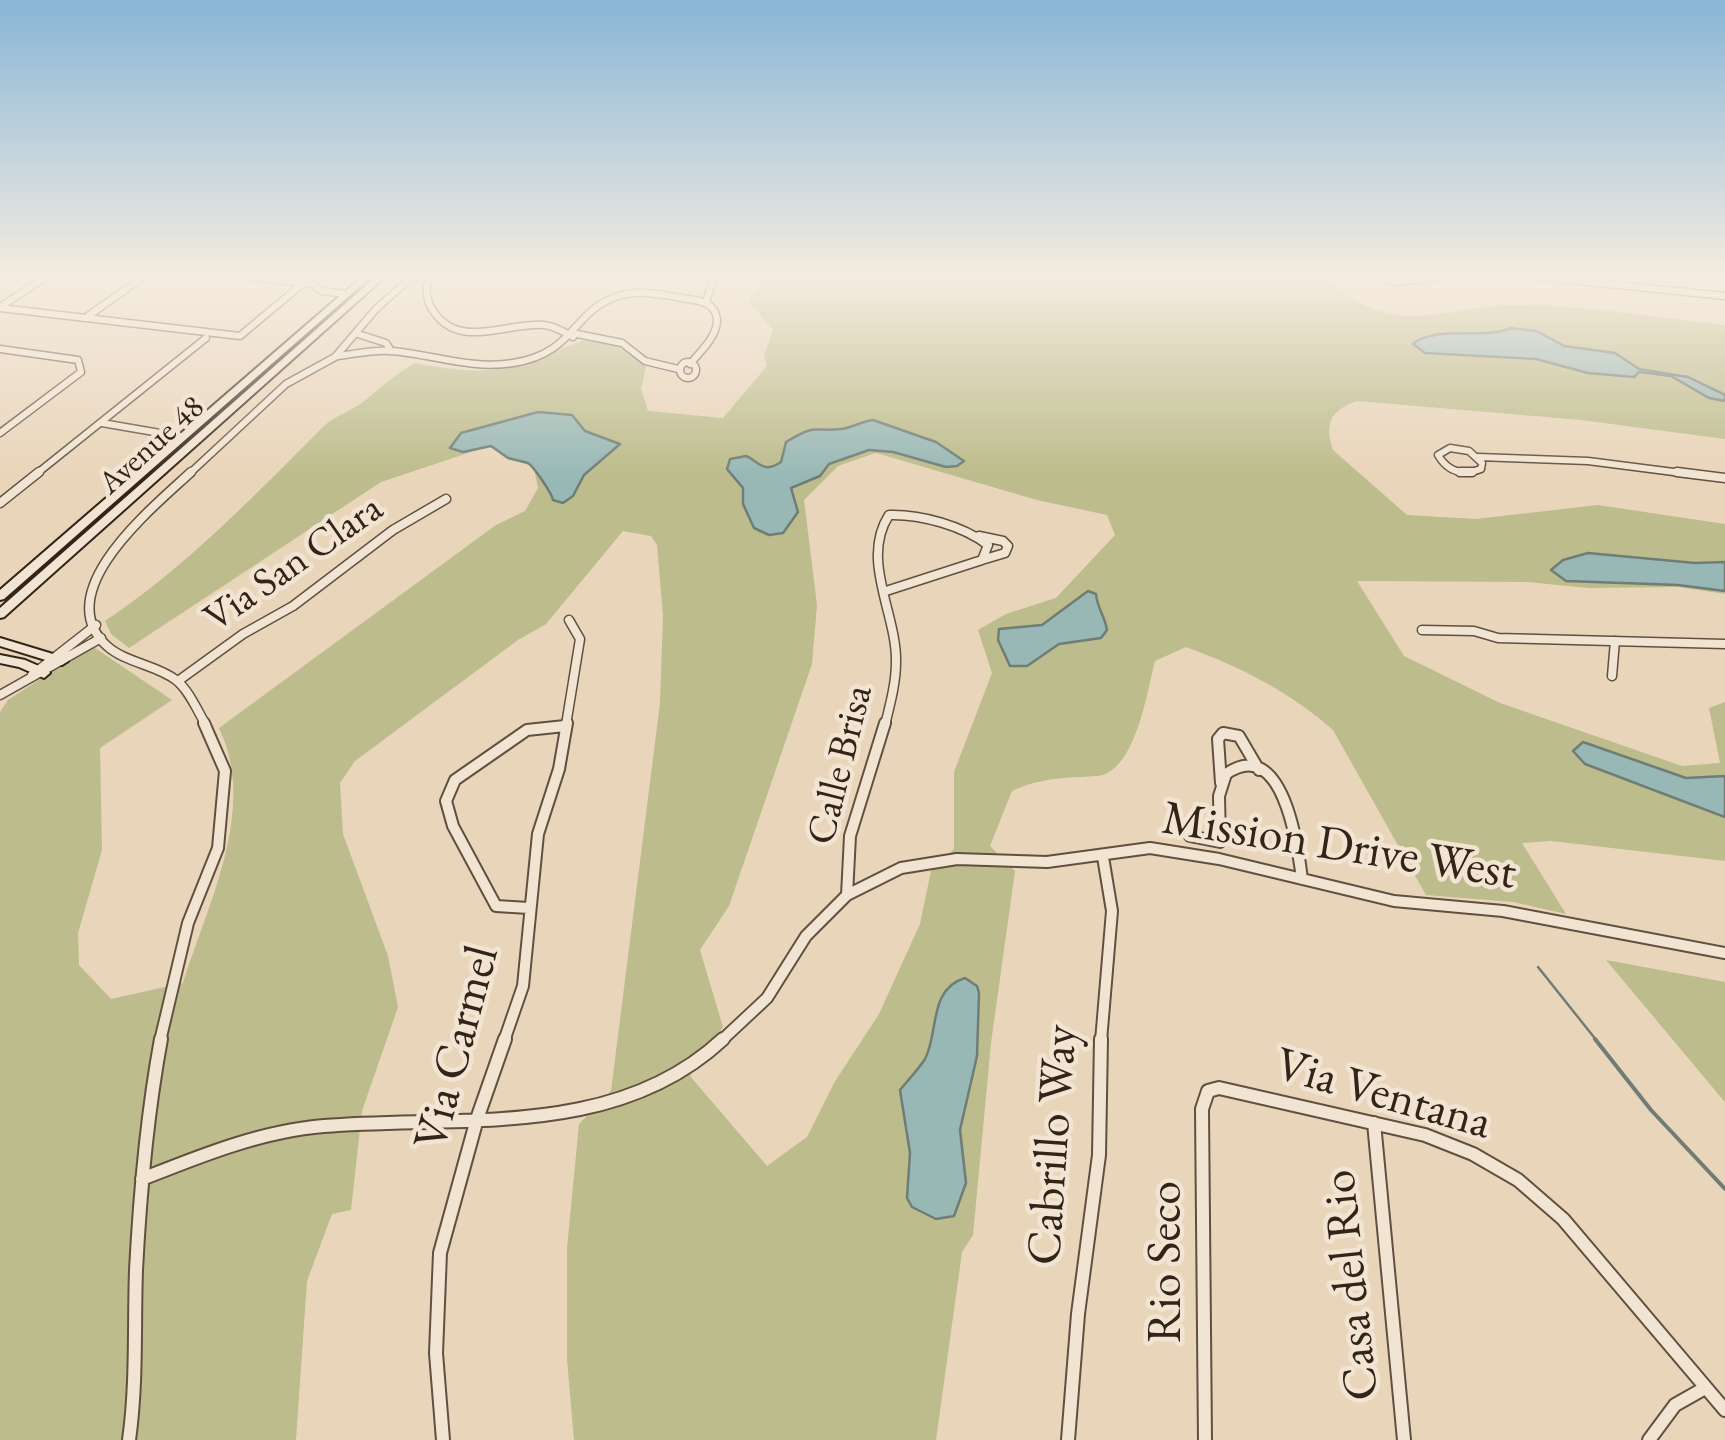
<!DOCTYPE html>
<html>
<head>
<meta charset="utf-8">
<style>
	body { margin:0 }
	canvas { display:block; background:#e9d5ba }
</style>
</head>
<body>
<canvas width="1725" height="1440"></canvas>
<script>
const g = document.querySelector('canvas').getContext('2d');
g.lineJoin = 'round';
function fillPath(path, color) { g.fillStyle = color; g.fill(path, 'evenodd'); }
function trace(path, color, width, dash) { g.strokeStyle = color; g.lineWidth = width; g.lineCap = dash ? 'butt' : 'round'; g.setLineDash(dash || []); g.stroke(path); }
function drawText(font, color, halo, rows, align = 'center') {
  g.font = font + ' "EB Garamond",serif'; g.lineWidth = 9; g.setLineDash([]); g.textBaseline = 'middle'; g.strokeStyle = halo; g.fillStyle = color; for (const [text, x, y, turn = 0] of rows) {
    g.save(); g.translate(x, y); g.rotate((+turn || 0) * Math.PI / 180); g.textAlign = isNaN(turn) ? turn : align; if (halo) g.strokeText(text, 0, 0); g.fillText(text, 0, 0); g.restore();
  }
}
fillPath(new Path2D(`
	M764,275H1328C1338,295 1369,310 1391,314C1432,321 1471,305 1512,305C1583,304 1655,318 1725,325V439L1581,420L1357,401C1331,410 1324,423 1333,450L1407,515L1476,519L1598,505L1725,524V594L1679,587L1589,588L1527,582L1357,581L1404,656L1500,703L1682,766L1720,763L1709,708L1725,702V861L1551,841L1522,843L1566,914L1513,902L1426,895L1333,730C1290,692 1239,666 1186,647L1155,661C1147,691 1136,772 1097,776C1066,778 1042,777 1012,791L990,846L1015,871L991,1043L973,1235L962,1252L936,1440H574L567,1359V1248L579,1124L611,1091L660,703L663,616L657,545L651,536L623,531L546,624L518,640L355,761L340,783L343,834L388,956L398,1007L362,1111L351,1210L332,1214L307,1281L296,1440H0V712L8,700L82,652L95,648L172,700L100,748L102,850L78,933L79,965L111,999L183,983C208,903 258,809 219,728L496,525L525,511L538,488L534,468L489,446L381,482L129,648L111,634L105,621C186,567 254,496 322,428C334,415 353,411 367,399C383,385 396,374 415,363C447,369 478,374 510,367C576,355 582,313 646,367L641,389L648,411L723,418L767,366L764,355L773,330L749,302ZM876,453L1037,500L1107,515L1115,535L1056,598L1006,614L978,630L992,673L954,772V849L931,871L920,924L879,1014L834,1083L807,1137L767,1166L690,1076L723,1027L700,950L729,906L812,664L817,605L804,500L838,466Z
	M1606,960L1725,982V1102L1724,1101Z`), '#bcbc8c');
const water = new Path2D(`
	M1511,328L1537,331L1564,346L1615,353L1639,369L1688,377L1725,395V401L1709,398L1671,376L1639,372L1634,377L1588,373L1536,359L1425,353L1413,344C1434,325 1485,340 1511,328Z
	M538,412L572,415L585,431L620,444L584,475L573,496L563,503L553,500C552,493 533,466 528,463L508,458L491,446L463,452L450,448L461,433Z
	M873,420L936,442L964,461L957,466L946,467L893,452L869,450L829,464L820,476L791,488L798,512L783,533L769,535L754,528L743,504V488L727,469L730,459L746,456C760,462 763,474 781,462L786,442C818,423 810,432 841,429C852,428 862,421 873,420Z
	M1588,553L1695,563L1725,562V591L1678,585L1566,581L1551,570L1563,560Z
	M1088,591L1096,594C1097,608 1105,616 1107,630L1101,638L1059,644L1027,666H1010L998,640L999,629L1042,625Z
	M1583,742L1686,778L1725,776V817L1585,764L1573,751Z
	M965,978L977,986L979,993L977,1056L960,1130L966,1183L954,1216L936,1219L912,1207L907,1198L910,1153L900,1090C908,1080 918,1070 925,1059C939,1033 928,989 965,978Z`);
fillPath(water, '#98b8b5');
trace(water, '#707d76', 2.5);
trace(new Path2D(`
	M1538,967L1597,1041`), '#707d76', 2.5);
trace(new Path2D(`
	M1595,1039L1651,1110L1725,1189`), '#707d76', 4);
const streetFar3 = new Path2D(`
	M235,275L312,284L322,291L347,294
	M430,275C425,289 425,299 434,312C460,350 507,322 544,325C555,326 564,332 573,337
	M1388,275L1389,280L1398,282L1454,275
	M1521,275L1725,296
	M706,302L714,275
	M0,307L49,275
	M0,308L240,336L313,275
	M88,316L146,275
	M358,334L386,343L391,351
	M577,334L622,343L645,361L678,369
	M0,349L78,360L81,372L0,433
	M338,356C356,354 373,349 391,351C432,354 471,370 513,363C574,353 572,314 613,298C637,288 664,295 688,299C701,301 715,303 717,319C718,336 700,352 690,364
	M680 370a8 8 0 1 1 16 0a8 8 0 1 1-16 0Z
	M102,423L183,437
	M1450,448L1469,451L1482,463L1481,469C1463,476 1448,472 1438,455Z
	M1478,457L1588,461L1697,475
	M35,475L206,338
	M188,475L286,384L335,357L376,309L414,275`);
const streetFar2 = new Path2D(`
	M191,472C156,505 47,591 107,646C126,663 157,665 176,680C189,690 198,712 206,725
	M1460,472H1472
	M1677,472L1725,478
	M0,503L39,472
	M979,536L1003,541L1008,546L1005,553L985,559
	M1422,630L1474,631L1498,638L1725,644
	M32,675L96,625
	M1612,676L1615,641
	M178,681L243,634L293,606L393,530L446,499
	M0,695L101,638
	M566,725L580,639L569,620
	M885,725C890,705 896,683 896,662C897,614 860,560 889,515C921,514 963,526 988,545L982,560L886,591`);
const streetFar1 = new Path2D(`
	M1221,783L1218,739L1223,733L1239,736L1259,770
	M1190,836L1220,842L1219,796L1226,774C1283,734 1298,847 1302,879
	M847,895L850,836L885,723
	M529,908L496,906L453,826L446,801L455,780L527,730L565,726
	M160,1041L188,923L218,848L225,771L204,723
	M504,1041L523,986L538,834L559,769L567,723
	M721,1041L767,998L806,936L847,895L901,868L957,859L1047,862L1150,848L1219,859L1394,901L1503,911L1725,953
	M1101,1041L1112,911L1103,857`);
const street = new Path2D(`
	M1374,1123L1404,1440
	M142,1179C200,1156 261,1131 324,1126C459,1115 615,1140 723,1039
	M129,1440C137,1383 134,1327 136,1270C140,1193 147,1115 161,1039
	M443,1440L436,1353L440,1253L477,1119L505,1039
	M1068,1440L1078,1314L1099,1155L1101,1039
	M1205,1440L1202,1109L1208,1091L1219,1088L1425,1135L1473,1154L1518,1180L1563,1219L1725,1410
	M1649,1440L1675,1405L1705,1388`);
const secondary = new Path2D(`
	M364,275H373L4,599L0,600V590Z
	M378,275H387L4,617L0,618V608Z
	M0,638L66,658L68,661L62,665L0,646Z
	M0,655L25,660L48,670L50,673L44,678L19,667L0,663Z`);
trace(streetFar3, '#615040', 9);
trace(streetFar2, '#615040', 11);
trace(streetFar1, '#615040', 14);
trace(street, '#615040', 16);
trace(secondary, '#342417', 4);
trace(streetFar3, '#f1e4d2', 6);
trace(streetFar2, '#f1e4d2', 8);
trace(streetFar1, '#f1e4d2', 10);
trace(street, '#f1e4d2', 12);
fillPath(secondary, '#f1e4d2');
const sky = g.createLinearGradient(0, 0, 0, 477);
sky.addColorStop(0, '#88b6d4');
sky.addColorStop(0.58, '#f5ece0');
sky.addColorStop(1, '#f5ece000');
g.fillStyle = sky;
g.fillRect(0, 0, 1725, 477);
drawText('32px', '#342417', '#f1e4d2', [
	["Avenue 48",152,446,-42]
]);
drawText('40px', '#342417', '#f1e4d2', [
	["Via San Clara",294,564,-35],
	["Calle Brisa",841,765,-76]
]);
drawText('48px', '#342417', '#f1e4d2', [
	["Mission Drive West",1339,847,9],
	["Via Carmel",458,1048,-75],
	["Via Ventana",1383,1095,16],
	["Cabrillo Way",1054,1145,-86],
	["Rio Seco",1167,1262,-90],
	["Casa del Rio",1352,1285,-96]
]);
</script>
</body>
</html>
